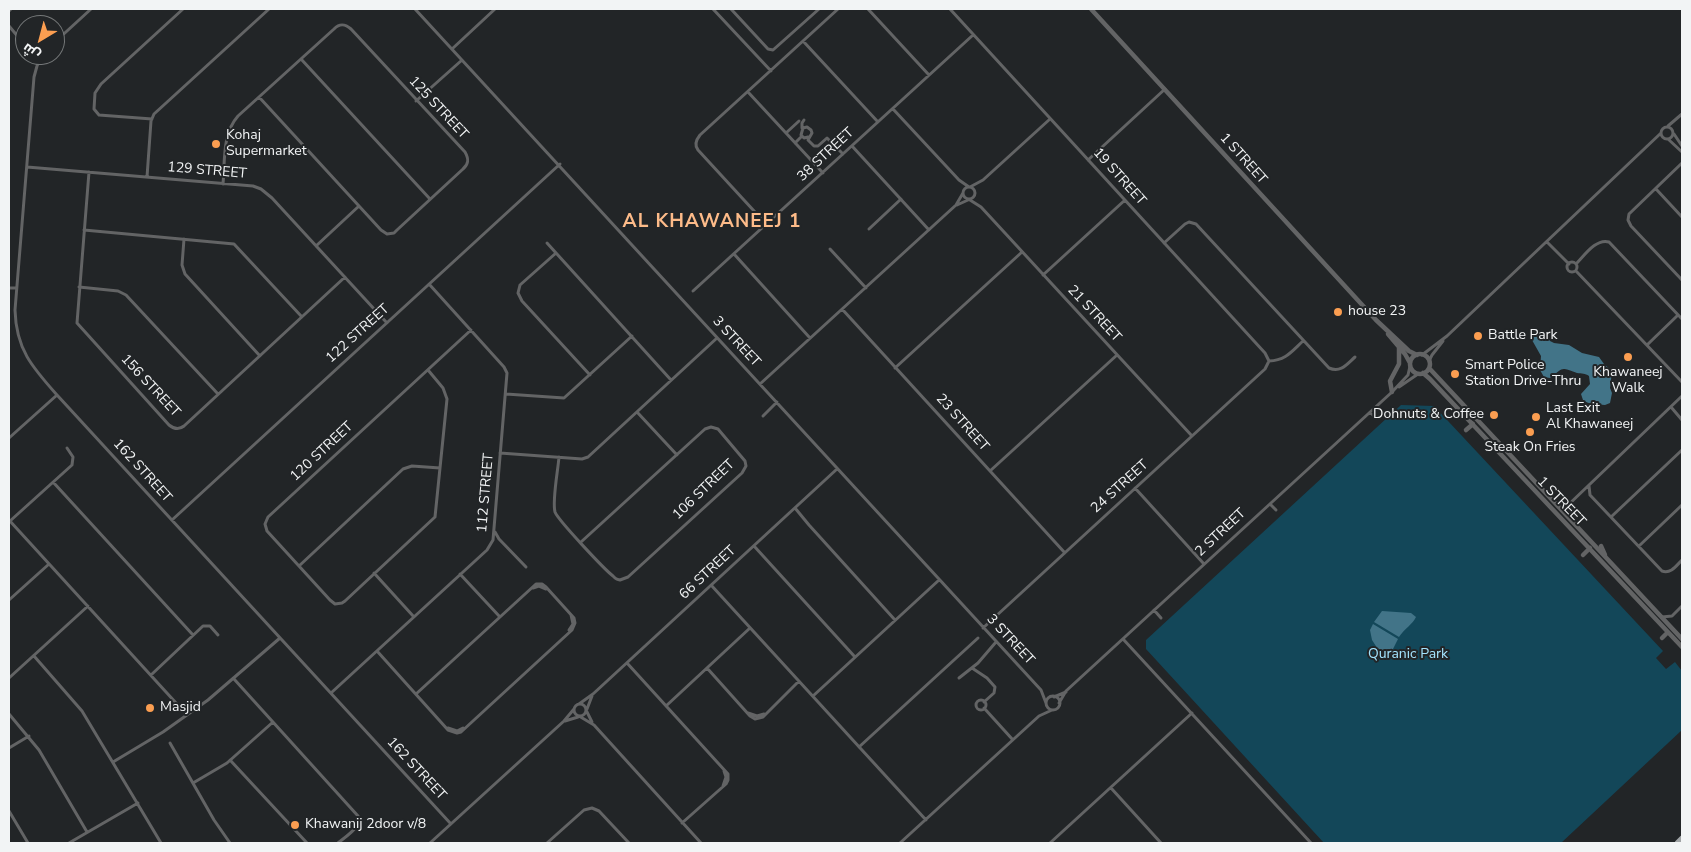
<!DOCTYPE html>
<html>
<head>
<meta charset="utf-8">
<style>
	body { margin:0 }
	#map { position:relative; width:1691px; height:852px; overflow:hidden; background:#222527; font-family:"Nunito Sans",Cairo,sans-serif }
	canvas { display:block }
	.frame { position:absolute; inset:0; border:10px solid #f2f4f5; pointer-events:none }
	.north { position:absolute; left:15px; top:15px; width:50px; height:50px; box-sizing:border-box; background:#222527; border:1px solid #757879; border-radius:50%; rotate:217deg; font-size:14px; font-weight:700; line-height:20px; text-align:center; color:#f2f4f5 }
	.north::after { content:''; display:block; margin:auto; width:18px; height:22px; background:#fb9e51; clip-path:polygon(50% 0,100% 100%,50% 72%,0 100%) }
</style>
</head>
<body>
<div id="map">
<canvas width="1691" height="852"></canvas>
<div class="frame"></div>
<div class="north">ش</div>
</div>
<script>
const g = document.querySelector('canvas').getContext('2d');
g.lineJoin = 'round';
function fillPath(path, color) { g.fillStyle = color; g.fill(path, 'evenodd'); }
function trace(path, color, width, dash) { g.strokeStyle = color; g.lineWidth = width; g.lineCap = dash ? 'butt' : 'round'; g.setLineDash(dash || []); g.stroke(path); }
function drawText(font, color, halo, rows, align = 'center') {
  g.font = font + ' "Nunito Sans",sans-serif'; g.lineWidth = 4; g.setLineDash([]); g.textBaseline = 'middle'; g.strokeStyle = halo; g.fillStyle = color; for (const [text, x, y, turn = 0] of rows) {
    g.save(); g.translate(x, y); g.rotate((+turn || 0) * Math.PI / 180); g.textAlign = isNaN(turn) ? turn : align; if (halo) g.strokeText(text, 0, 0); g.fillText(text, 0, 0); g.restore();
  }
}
fillPath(new Path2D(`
	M1401,405L1434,406L1663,651L1656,658L1666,669L1675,662L1682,671V730L1561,843H1324L1146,649V640Z`), '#134759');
fillPath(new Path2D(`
	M1538,332L1545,333L1550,341L1554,343L1569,345L1582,353L1599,357L1604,364L1612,371L1610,388L1612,393L1610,403L1605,405C1597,404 1589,405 1583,400L1581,394L1590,384L1589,376C1585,373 1582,374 1577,373C1560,367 1564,367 1550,378L1544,377L1540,370L1541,356L1532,340L1533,335Z
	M1382,611L1411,613L1416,617C1413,624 1404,629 1399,637L1374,622Z
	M1373,624L1398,639L1388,659L1383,657L1372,640L1370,630Z`), '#427488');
trace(new Path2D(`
	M415,9L1041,690L1046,703
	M713,9L771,71
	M731,9L768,49L773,50L819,9
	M868,9L929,75
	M950,9L1265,353L1269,361
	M9,11L11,9
	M9,26L25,45
	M803,41L878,122
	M55,42L91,9
	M452,49L495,9
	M34,55L39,61
	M42,55L37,66L34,77L15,310C16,349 32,367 57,395L451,824
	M301,59L430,199
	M748,92L823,173
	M416,101L462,60
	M893,109L959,180L969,187
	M152,119L99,115L94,109L95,93L101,84L183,9
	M1668,126L1682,114
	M1661 133a6 6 0 1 1 12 0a6 6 0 1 1-12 0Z
	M802,128V123L804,120
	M786,133L799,121
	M1674,134L1682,146
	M808,137L804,138L801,135L803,128L807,127L811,130L812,133L808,140L814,146H818L827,138L843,154
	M1668,139L1682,152
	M795,143L802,136
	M852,146L929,230
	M1088,160L1165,89
	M1682,163L1629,214L1628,220L1631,226L1682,280
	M27,167L253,186L261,189L272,198L387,323
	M89,172L77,323L169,425C174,429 179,430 184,426L345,277
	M147,177L151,121L154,114L269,9
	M223,184C225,161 222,134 238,116L334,29C340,23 345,24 351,29L465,152C469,159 469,164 463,169L397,230L394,233L387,234L381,230L259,97
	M963 193a6 6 0 1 1 12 0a6 6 0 1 1-12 0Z
	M970,187L983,180L1050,119
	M1656,189L1682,217
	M970,200L981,207L1192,436
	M957,205L968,200
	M766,224L698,150C694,145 696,140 700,135L838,9
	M869,229L901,199
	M84,230L234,244L302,317
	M184,239L182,265L185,274L260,356
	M1547,242L1569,264
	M547,243L671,380
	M1164,243L1185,224L1189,222L1196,224L1329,368C1341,373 1347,364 1355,357
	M316,246L359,206
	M830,249L866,288
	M556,253L520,285L518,293L522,301L590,375
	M734,254L810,338
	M1567 267a5 5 0 1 1 10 0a5 5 0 1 1-10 0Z
	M1576,264C1584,256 1596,238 1609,242L1682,319
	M1576,271L1682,382
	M1043,275L1125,200
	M79,287L118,291L126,295L218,394
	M9,288H16
	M693,291L973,35
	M842,309L1065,553
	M1647,345L1678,315
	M1422,355L1447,336L1661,133
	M1269,361C1286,360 1291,352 1303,341
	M1429,361L1432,355L1443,341
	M895,368L1022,252
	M428,370L443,388L447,399L435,517L345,601L342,603L335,604L330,600L267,531L265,524L268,517L471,330
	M760,384L956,205L963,193
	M1399,387L1418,374
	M506,394L564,398L632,336
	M1671,407L1682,420
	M637,412L677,455
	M1370,412L1376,418
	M763,416L777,402
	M9,438L57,395
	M500,453L582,459L588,457L717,338
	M559,457C558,470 552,501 555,512C558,520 604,569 613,576C616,579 616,579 620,580L628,577L742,473L746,466L745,461L718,429L711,427L705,429L581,542
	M990,471L1117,355
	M53,482L193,635
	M1589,486L1590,495L1662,571C1671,574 1676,566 1682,560
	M1135,488L1204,564
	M1270,504L1276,510
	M795,508L809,525L895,620
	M1565,508L1682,396
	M1611,517L1682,450
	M9,520L187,715
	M172,520L560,164
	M10,521L72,465L73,457L67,448
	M495,532L499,539L526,567
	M754,546L855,657
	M1639,546L1682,505
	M299,566L403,469L412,466L440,468
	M374,573L414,617
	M460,574L500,617
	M711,585L926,820
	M533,588L539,586L546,589
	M9,600L49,564
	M1154,610L1161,618
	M1662,617L1672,616L1682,606
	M983,628L1265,369L1269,361
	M569,630L573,624L571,615
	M1123,639L1311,843
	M377,651L448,730L457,733L461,732L572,630L575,623L574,618L546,587L542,584H536L416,694
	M34,656L82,711L161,843
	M627,663L728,774V780L726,784L682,823
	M707,668L750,716L755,719L763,717L799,681
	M972,668L987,678L995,687L994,693L984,702
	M151,675L203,626H210L218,635
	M9,678L88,606
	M959,678L978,663L996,642
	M234,679L358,816C361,828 346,836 338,843
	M331,693L487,550L493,540L507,373L504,367L429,284
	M813,696L939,580
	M1046 703a7 7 0 1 1 14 0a7 7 0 1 1-14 0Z
	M1054,697L1066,692
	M976 705a5 5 0 1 1 10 0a5 5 0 1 1-10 0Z
	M1059,703L1066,691L1392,392L1408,375L1410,366
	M574 710a6 6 0 1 1 12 0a6 6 0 1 1-12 0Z
	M579,704L593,694L837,469
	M666,706L750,628
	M984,708L1013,740
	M587,709L592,696
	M586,710L592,722
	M748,713L757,716L764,714
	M9,714L39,750L87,832
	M579,716L594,725L701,843
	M565,721L578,717
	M448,728L457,731L463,728
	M170,743L214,820L230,843
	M859,747L978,638
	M9,748L29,736
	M230,760L307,843
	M113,762L163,732L208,700L280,638
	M193,783L227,763L273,722
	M723,786L726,777L724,771
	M1111,788L1161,843
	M9,811L28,843
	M69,843L138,803
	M430,843L564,721L574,709
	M547,843L584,810L592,808L599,811L629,843
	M900,843L1039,716L1052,710
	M1050,843L1192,713`), '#636465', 3);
trace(new Path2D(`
	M1091,9L1376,320L1409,351L1417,355
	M1388,334L1405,354L1410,363
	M1410 364a10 10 0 1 1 20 0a10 10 0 1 1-20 0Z
	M1429,368L1682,639
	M1423,373L1430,379L1682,647
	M1392,392L1390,381L1399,364V348
	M1466,430L1473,424
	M1601,546L1605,555
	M1583,555L1590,548
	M1662,638L1668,632`), '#636465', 4.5);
trace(new Path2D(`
	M1677,843L1682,838`), '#a0a4a6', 5);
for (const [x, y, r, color] of [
	[216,144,5,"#fb9e51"],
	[1338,312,5,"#fb9e51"],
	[1478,336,5,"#fb9e51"],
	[1628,357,5,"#fb9e51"],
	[1455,374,5,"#fb9e51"],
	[1494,415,5,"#fb9e51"],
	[1536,417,5,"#fb9e51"],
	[1530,432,5,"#fb9e51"],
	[150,708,5,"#fb9e51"],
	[295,825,5,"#fb9e51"]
]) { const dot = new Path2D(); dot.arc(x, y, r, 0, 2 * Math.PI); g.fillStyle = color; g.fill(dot); trace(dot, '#222527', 2); }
drawText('14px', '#f2f4f5', '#222527', [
	["125 STREET",438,108,47],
	["38 STREET",826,155,-43],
	["1 STREET",1243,159,48],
	["129 STREET",207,171,5],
	["19 STREET",1119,177,48],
	["21 STREET",1094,314,47],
	["122 STREET",358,334,-42],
	["3 STREET",736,342,47],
	["156 STREET",150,386,47],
	["23 STREET",962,423,48],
	["120 STREET",322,452,-43],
	["162 STREET",142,471,48],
	["24 STREET",1120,487,-42],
	["106 STREET",704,490,-44],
	["112 STREET",486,493,-85],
	["1 STREET",1561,502,46],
	["2 STREET",1221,533,-43],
	["66 STREET",708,573,-43],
	["3 STREET",1010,640,47],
	["162 STREET",416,769,47]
]);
drawText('14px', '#f2f4f5', '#222527', [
	["Kohaj",226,136],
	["Supermarket",226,152],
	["house 23",1348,312],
	["Battle Park",1488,336],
	["Smart Police",1465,366],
	["Station Drive-Thru",1465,382],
	["Khawaneej",1628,373,"center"],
	["Walk",1628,389,"center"],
	["Last Exit",1546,409],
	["Al Khawaneej",1546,425],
	["Dohnuts & Coffee",1484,415,"right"],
	["Steak On Fries",1530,448,"center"],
	["Masjid",160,708],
	["Khawanij 2door v/8",305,825]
], 'left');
drawText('14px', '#a3e3fd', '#222527', [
	["Quranic Park",1408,655]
]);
g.letterSpacing = '1px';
drawText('bold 19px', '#fdbb89', '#222527', [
	["AL KHAWANEEJ 1",712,222]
]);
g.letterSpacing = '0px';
</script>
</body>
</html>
